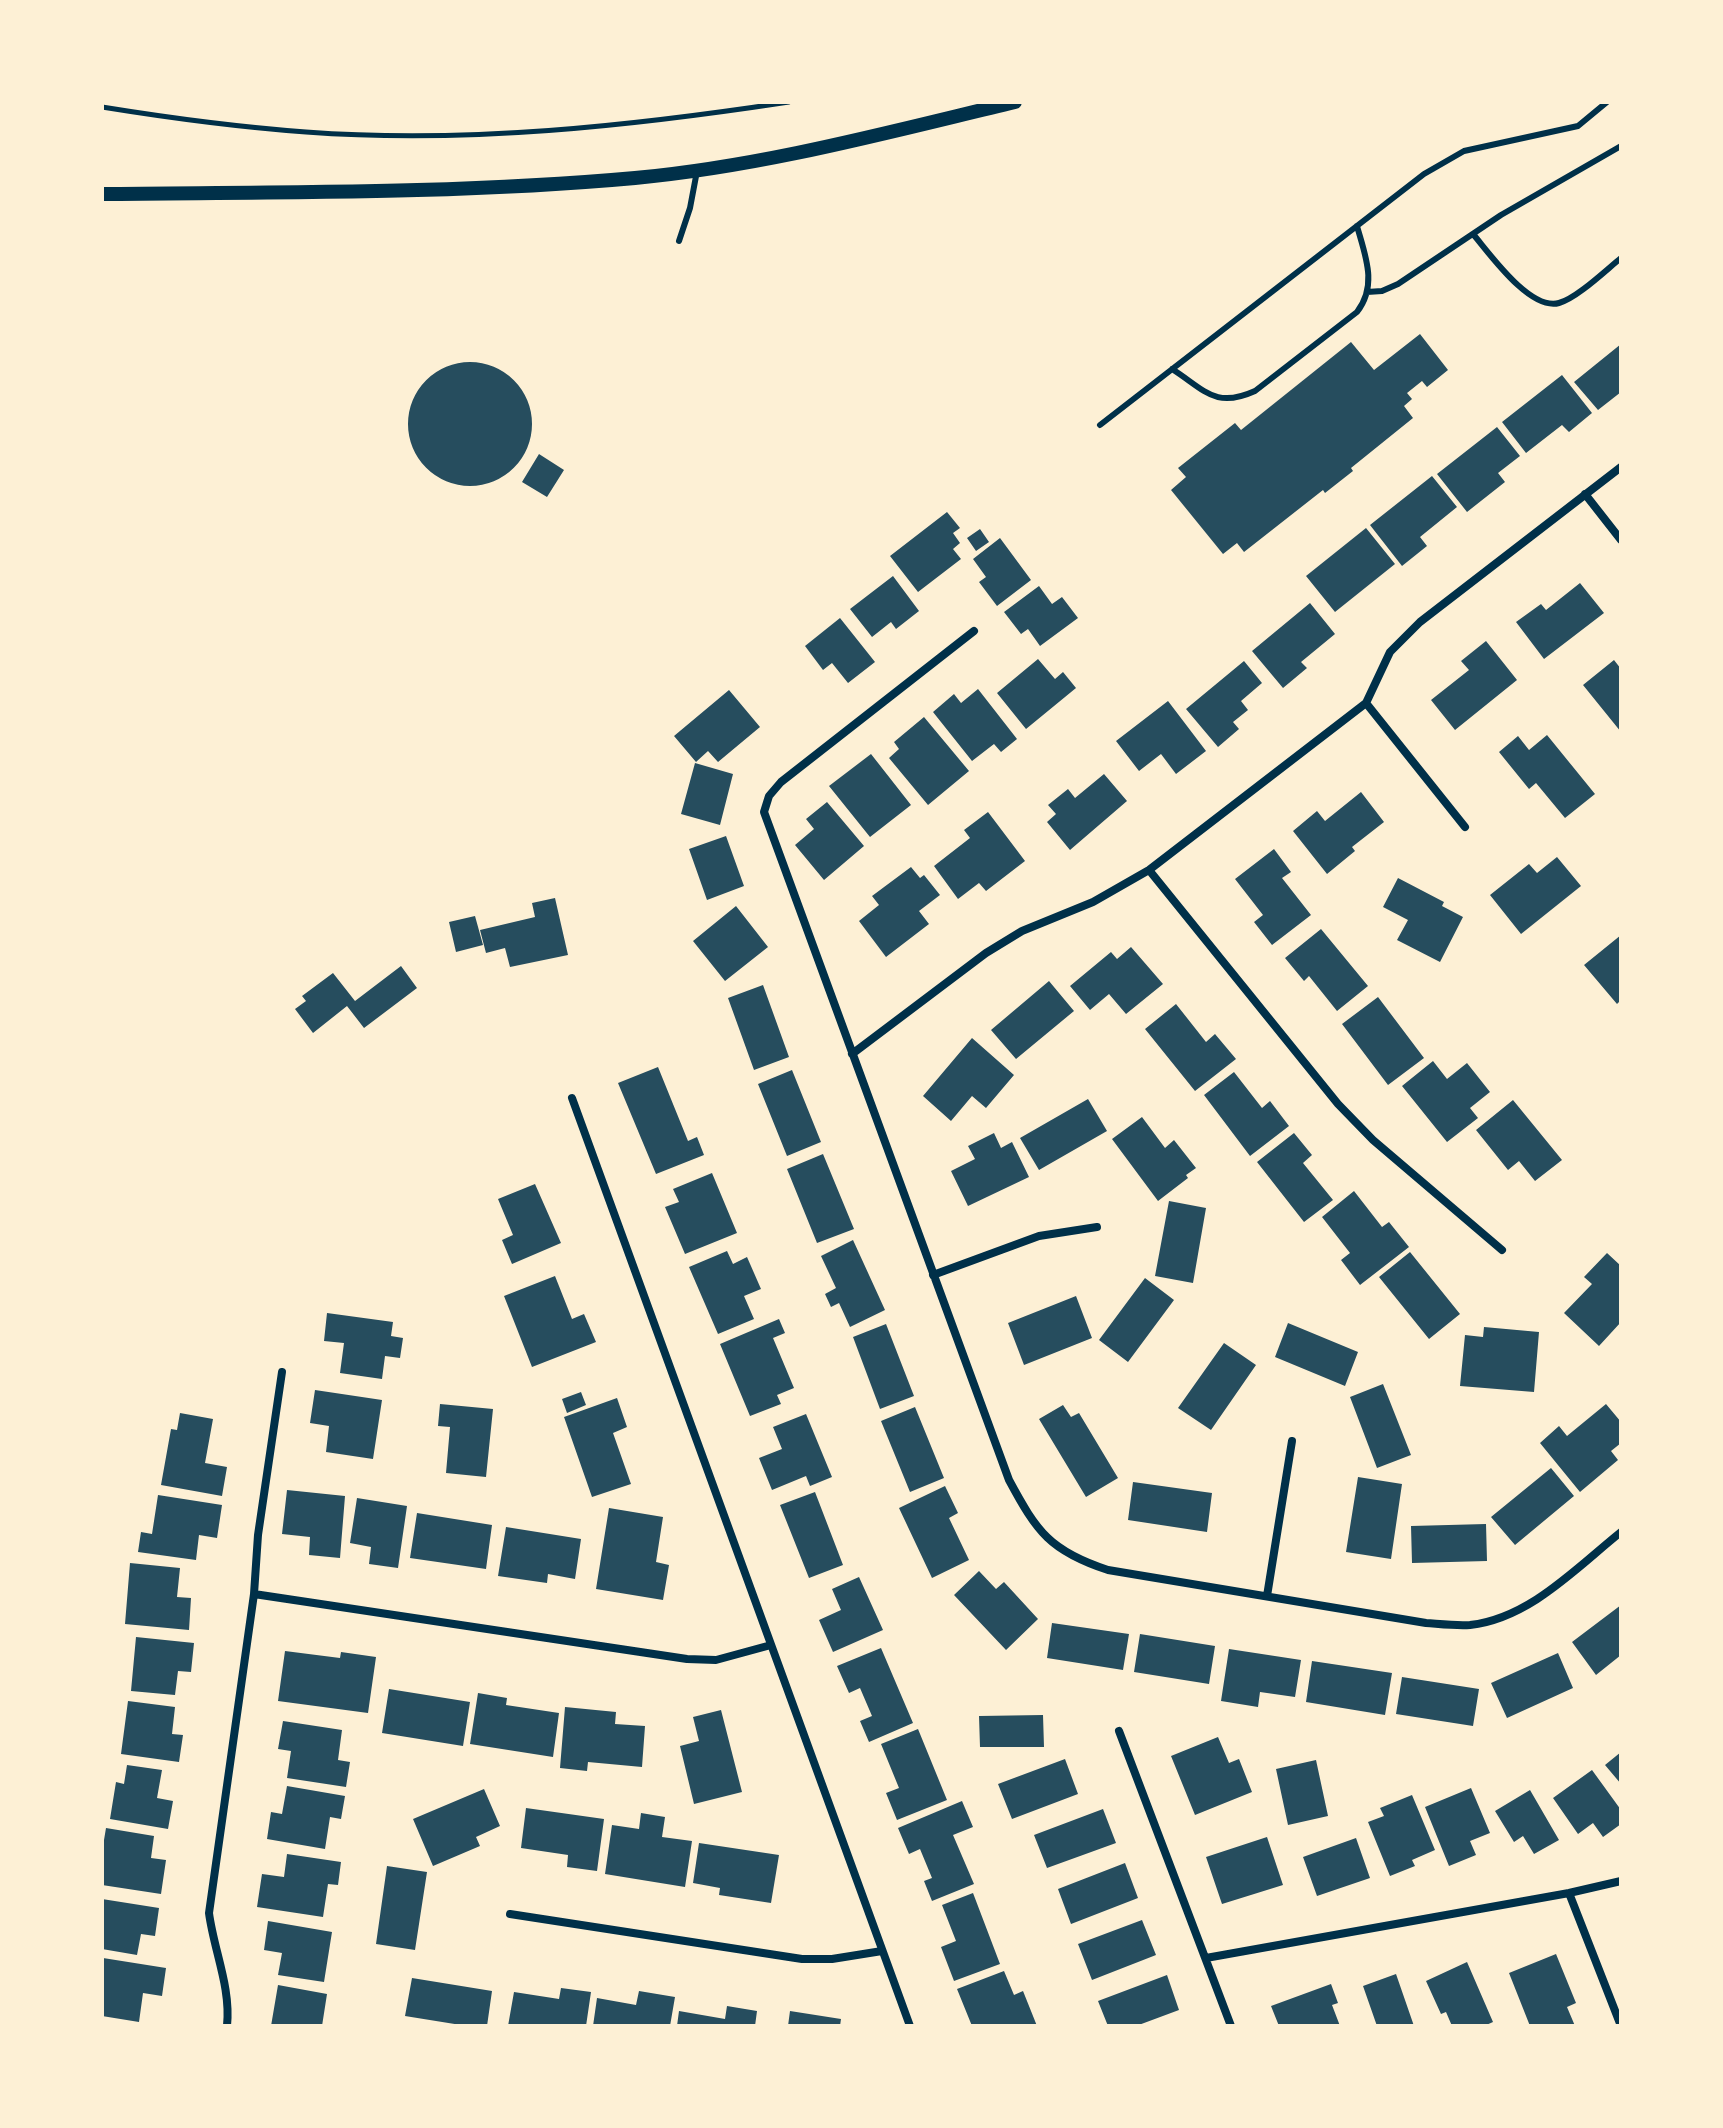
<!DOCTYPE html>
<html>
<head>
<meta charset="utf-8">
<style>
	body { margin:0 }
	#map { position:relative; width:1723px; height:2128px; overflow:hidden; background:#fdf0d5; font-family:"Public Sans",sans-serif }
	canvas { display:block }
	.frame { position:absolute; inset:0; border:104px solid #fdf0d5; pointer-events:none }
</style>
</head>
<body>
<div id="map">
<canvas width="1723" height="2128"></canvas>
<div class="frame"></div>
</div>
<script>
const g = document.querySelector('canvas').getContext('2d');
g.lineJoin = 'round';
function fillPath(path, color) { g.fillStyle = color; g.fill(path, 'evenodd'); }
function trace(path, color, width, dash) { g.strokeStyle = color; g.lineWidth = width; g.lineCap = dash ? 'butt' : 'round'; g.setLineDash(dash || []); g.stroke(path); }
fillPath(new Path2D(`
	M1420,334L1448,370L1427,387L1422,381L1407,393L1412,399L1404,406L1413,418L1351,468L1353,471L1325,493L1323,490L1244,552L1237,543L1223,554L1171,490L1186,477L1178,468L1235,423L1241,430L1351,342L1374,370Z
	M1621,344V392L1598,410L1574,382Z
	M408 424a62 62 0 1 1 124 0a62 62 0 1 1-124 0Z
	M1562,375L1592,413L1569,432L1562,425L1526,453L1502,422Z
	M1497,427L1520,456L1498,473L1505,482L1467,512L1437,474Z
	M539,454L564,470L547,497L522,482Z
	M1432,476L1457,507L1420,537L1427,546L1402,566L1370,525Z
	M947,512L960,528L953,533L960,543L953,549L961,559L918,592L890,556Z
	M1366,528L1395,564L1335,612L1306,576Z
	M980,529L989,542L976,551L967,538Z
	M1000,538L1031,580L997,606L979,582L986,577L973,559Z
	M893,576L919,611L896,629L891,622L872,637L850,609Z
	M1580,583L1604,613L1544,659L1516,622L1541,604L1546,610Z
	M1039,586L1052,604L1062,597L1078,618L1040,646L1028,629L1021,634L1004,612Z
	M1310,603L1335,634L1301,662L1307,668L1283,688L1252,651Z
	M840,618L875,662L848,683L832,663L823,670L805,646Z
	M1486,641L1517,680L1455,730L1431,700L1469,670L1461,661Z
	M1038,659L1055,679L1063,672L1076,688L1026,729L997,693Z
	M1614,660L1621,669V732L1583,685Z
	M1244,661L1262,683L1241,701L1248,710L1233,722L1239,729L1218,747L1186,709Z
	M978,689L1017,739L1001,752L994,744L972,761L933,712L954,694L961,703Z
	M729,690L760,727L718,762L708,751L696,762L674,736Z
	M1168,701L1206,751L1176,774L1161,754L1139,771L1116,741Z
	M924,717L969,771L928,805L889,758L899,749L894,742Z
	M1547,735L1595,794L1565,818L1536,783L1529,789L1499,752L1518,736L1529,750Z
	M871,754L911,805L870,837L829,786Z
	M695,763L733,774L720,825L681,814Z
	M1104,774L1127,801L1070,850L1047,822L1056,814L1048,805L1068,789L1075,798Z
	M1361,792L1384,822L1352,847L1355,851L1327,874L1293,831L1317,811L1325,821Z
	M827,802L864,846L824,880L795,845L814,829L806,819Z
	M988,812L1025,861L986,891L979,883L958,899L934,866L970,838L964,830Z
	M726,836L744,886L707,900L689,849Z
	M1274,849L1291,872L1282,878L1311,915L1272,945L1254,922L1263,915L1235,879Z
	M1557,857L1581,886L1521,934L1490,895L1529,864L1537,873Z
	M911,867L920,878L924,875L940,895L919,911L929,924L886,957L859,921L879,905L872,896Z
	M1398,878L1444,902L1442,906L1463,917L1440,962L1397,940L1408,920L1383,907Z
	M555,898L568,955L510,967L505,948L486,953L480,930L535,917L532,903Z
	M736,906L768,947L725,981L693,941Z
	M475,916L483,945L456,952L449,922Z
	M1321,929L1368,986L1337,1011L1309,976L1304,981L1285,958Z
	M1621,935V1000L1617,1004L1584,965Z
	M1131,947L1163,984L1126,1014L1109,994L1090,1010L1070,986L1111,952L1117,959Z
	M401,966L417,988L364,1028L347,1006L313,1033L295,1009L306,1001L302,996L333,973L355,1001Z
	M1049,981L1074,1011L1016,1059L991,1030Z
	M763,985L789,1057L754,1070L728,998Z
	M1378,997L1424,1058L1388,1085L1342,1024Z
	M1176,1004L1206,1042L1215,1034L1236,1059L1195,1091L1145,1029Z
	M972,1038L1014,1075L986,1108L972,1096L951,1121L923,1096Z
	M1433,1061L1447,1079L1467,1063L1490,1092L1470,1108L1478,1118L1447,1142L1402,1086Z
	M658,1067L688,1141L697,1137L704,1155L656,1174L618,1083Z
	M792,1070L821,1142L787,1156L758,1084Z
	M1234,1072L1262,1108L1270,1101L1289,1126L1250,1156L1204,1095Z
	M1088,1099L1107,1131L1039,1170L1020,1138Z
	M1513,1100L1562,1160L1535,1181L1519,1161L1508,1170L1476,1130Z
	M1142,1117L1165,1148L1174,1140L1196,1168L1186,1175L1188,1178L1158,1201L1112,1139Z
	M994,1133L1001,1148L1012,1142L1029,1177L968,1206L951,1171L975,1159L968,1146Z
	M1294,1133L1312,1155L1303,1163L1333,1200L1304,1222L1257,1162Z
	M823,1154L854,1229L817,1243L787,1169Z
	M712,1173L737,1233L685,1254L665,1207L679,1202L673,1189Z
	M535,1184L561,1243L512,1264L502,1240L513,1235L498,1199Z
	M1354,1191L1382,1227L1389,1222L1409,1247L1360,1285L1341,1260L1350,1253L1322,1217Z
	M1169,1201L1206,1208L1193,1283L1155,1276Z
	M853,1240L885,1310L850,1327L839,1303L831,1307L825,1294L836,1288L821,1256Z
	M727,1251L733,1264L747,1257L761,1289L744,1296L754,1319L718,1334L689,1267Z
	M1410,1252L1460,1314L1429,1339L1379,1277Z
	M1607,1253L1621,1266V1322L1599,1346L1564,1313L1592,1284L1584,1277Z
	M555,1276L572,1319L584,1314L596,1342L532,1367L504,1296Z
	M1145,1278L1174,1300L1128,1362L1099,1340Z
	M1076,1296L1092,1338L1024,1365L1008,1323Z
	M327,1313L393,1322L391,1336L403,1338L400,1358L385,1356L382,1379L340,1373L344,1343L324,1341Z
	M779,1319L785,1333L773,1338L794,1388L777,1395L781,1404L750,1416L720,1344Z
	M1288,1323L1358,1352L1345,1386L1275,1357Z
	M886,1324L914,1396L880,1409L853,1337Z
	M1484,1327L1539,1332L1534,1392L1460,1386L1465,1335L1483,1337Z
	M1224,1343L1256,1365L1211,1430L1178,1408Z
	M1383,1384L1411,1455L1377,1468L1350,1397Z
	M315,1390L382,1400L373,1459L326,1452L329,1426L310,1423Z
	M581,1392L586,1405L567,1413L562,1399Z
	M617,1398L627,1427L613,1433L631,1484L592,1497L564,1417Z
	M440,1404L493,1409L486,1477L446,1473L450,1427L438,1426Z
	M1606,1404L1621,1422V1443L1611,1451L1618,1460L1580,1492L1540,1443L1559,1426L1567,1436Z
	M1063,1405L1071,1417L1079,1413L1118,1478L1086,1497L1039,1419Z
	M915,1407L944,1478L910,1492L881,1421Z
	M180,1413L213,1419L205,1463L227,1467L222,1496L161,1485L171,1429L177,1430Z
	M806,1414L832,1477L810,1486L806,1476L772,1490L759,1458L782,1449L773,1427Z
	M1551,1468L1574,1496L1515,1545L1491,1517Z
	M1358,1477L1402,1484L1391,1559L1346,1552Z
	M1133,1482L1212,1493L1207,1532L1128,1520Z
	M945,1486L958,1513L949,1518L969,1560L932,1578L899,1508Z
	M287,1490L345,1496L340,1558L309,1555L310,1537L282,1534Z
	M815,1492L843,1565L809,1578L780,1505Z
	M158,1495L222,1505L217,1538L199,1535L196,1560L138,1552L141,1532L152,1534Z
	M357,1498L407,1506L398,1568L369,1564L371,1547L350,1543Z
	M609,1508L663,1517L656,1562L669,1565L663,1600L596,1589Z
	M417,1513L492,1525L486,1569L410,1558Z
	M1486,1524L1487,1561L1412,1563L1411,1526Z
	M506,1527L581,1539L575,1579L548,1574L547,1583L498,1576Z
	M130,1563L180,1568L177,1597L191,1598L189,1630L125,1624Z
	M979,1571L996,1589L1004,1582L1038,1619L1006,1650L954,1595Z
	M859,1577L883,1630L833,1652L819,1620L841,1610L832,1589Z
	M1621,1605V1655L1596,1675L1572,1642Z
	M1052,1623L1129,1634L1123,1670L1047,1658Z
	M1140,1634L1215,1646L1209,1684L1134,1672Z
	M136,1637L194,1643L191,1672L178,1671L175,1695L131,1691Z
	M881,1648L913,1723L869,1742L860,1721L872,1716L860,1688L849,1693L837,1666Z
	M1229,1649L1301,1660L1295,1697L1260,1692L1258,1707L1221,1701Z
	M285,1651L340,1658L341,1652L376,1657L368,1713L278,1701Z
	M1558,1653L1573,1688L1507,1718L1491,1683Z
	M1312,1661L1392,1673L1385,1715L1306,1702Z
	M1402,1677L1479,1689L1473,1726L1396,1714Z
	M389,1689L470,1702L463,1746L382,1733Z
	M478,1693L507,1698L506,1705L559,1713L553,1757L470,1744Z
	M128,1701L175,1707L172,1734L183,1735L179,1762L121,1754Z
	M565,1707L616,1712L615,1724L645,1726L642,1767L588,1762L587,1771L560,1768Z
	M721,1710L742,1792L694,1804L680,1746L699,1741L693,1717Z
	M1043,1715L1044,1747H980L979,1716Z
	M283,1721L342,1730L338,1760L350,1762L346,1787L287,1778L291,1751L278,1749Z
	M918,1729L947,1800L897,1820L886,1793L899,1788L881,1744Z
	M1218,1737L1229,1763L1239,1759L1252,1792L1195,1815L1171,1756Z
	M1621,1752V1784L1605,1765Z
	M1065,1759L1078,1794L1012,1819L998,1784Z
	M1316,1760L1328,1816L1288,1825L1276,1769Z
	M127,1765L162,1770L157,1798L173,1801L168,1829L110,1819L116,1782L124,1784Z
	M1592,1770L1621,1810V1824L1603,1837L1593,1823L1578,1834L1553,1798Z
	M287,1786L345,1796L341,1819L330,1817L325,1849L267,1839L271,1812L282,1814Z
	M1471,1788L1490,1833L1470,1841L1476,1855L1449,1866L1425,1807Z
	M484,1789L500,1826L476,1837L480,1846L433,1866L413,1819Z
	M1530,1790L1559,1840L1534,1854L1523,1836L1514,1842L1495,1811Z
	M1412,1795L1435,1850L1412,1860L1415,1866L1390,1876L1368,1822L1384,1816L1380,1808Z
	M962,1801L973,1827L953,1835L974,1884L932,1901L924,1881L932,1878L920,1849L909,1854L898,1828Z
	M526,1808L604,1819L597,1871L567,1867L568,1855L521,1848Z
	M1103,1809L1116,1843L1047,1868L1034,1835Z
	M641,1813L665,1817L662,1837L692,1841L685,1887L605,1874L612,1825L639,1829Z
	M106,1828L154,1836L151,1858L166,1860L161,1894L102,1885V1852Z
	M1267,1837L1283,1885L1222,1904L1206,1857Z
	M1356,1838L1370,1878L1317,1896L1303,1857Z
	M699,1843L779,1855L771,1903L719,1895L720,1888L693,1883Z
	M287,1854L341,1862L338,1885L328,1884L323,1917L257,1907L262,1874L284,1877Z
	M1125,1863L1138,1898L1071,1924L1058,1889Z
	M387,1866L427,1872L415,1950L376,1944Z
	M973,1893L1000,1964L954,1981L941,1947L956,1941L942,1905Z
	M102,1899L159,1908L155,1936L141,1934L137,1955L102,1949Z
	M1142,1920L1156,1955L1092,1980L1078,1944Z
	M268,1921L332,1932L324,1982L278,1975L282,1953L264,1950Z
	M1556,1954L1576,2003L1567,2007L1575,2026H1530L1509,1973Z
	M103,1958L166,1968L162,1996L143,1993L139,2022L102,2016Z
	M1467,1962L1493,2022L1484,2026H1452L1446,2012L1441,2014L1426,1981Z
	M1004,1971L1014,1995L1023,1991L1037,2026H972L957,1989Z
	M1396,1974L1414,2026H1377L1363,1986Z
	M1167,1975L1179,2010L1136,2026H1108L1098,2001Z
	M412,1978L492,1991L487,2026H467L405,2016Z
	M1331,1984L1338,2003L1332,2005L1340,2026H1279L1271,2006Z
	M278,1985L327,1994L322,2026H271Z
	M561,1988L591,1992L586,2026H508L514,1992L559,1999Z
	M639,1991L675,1997L670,2026H593L597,1998L636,2005Z
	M727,2006L757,2011L755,2026H677L679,2011L725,2019Z
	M790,2011L841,2019L840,2026H788Z`), '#264d5e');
trace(new Path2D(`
	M102,107C170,118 238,127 306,132C467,144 631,126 789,102`), '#003049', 5);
trace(new Path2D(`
	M1473,234C1490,254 1530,311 1559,303C1577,298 1606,270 1621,258
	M679,241L690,208L697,171
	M1367,292L1382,291L1398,284L1501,215L1621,146
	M1172,369C1205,390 1215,409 1255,391L1357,312C1378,285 1365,255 1357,226
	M1100,425L1424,174L1464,151L1578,126L1607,102`), '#003049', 6);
trace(new Path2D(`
	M1585,494L1621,540
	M974,631L781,782L769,796L764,812L1009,1480C1037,1532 1050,1551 1108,1570L1426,1623C1440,1624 1456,1626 1470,1625C1530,1618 1576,1568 1621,1532
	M1366,703L1465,827
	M1149,870L1338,1104L1373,1140L1502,1250
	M852,1054L986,953L1022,931L1093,902L1149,870L1366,703L1390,652L1420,622L1621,467
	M572,1098L910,2026
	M933,1275L1039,1236L1097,1227
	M254,1594L687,1659L716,1660L771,1645
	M1267,1596L1292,1441
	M1119,1731L1231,2026
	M1569,1893L1621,2026
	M510,1914L802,1959H832L882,1951
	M1206,1958L1569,1893L1621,1881
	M227,2026C231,1987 214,1951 209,1913L254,1594L258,1535L282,1372`), '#003049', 8);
trace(new Path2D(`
	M102,194C279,192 458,194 635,178C764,166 889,132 1015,102`), '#003049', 14);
</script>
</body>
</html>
